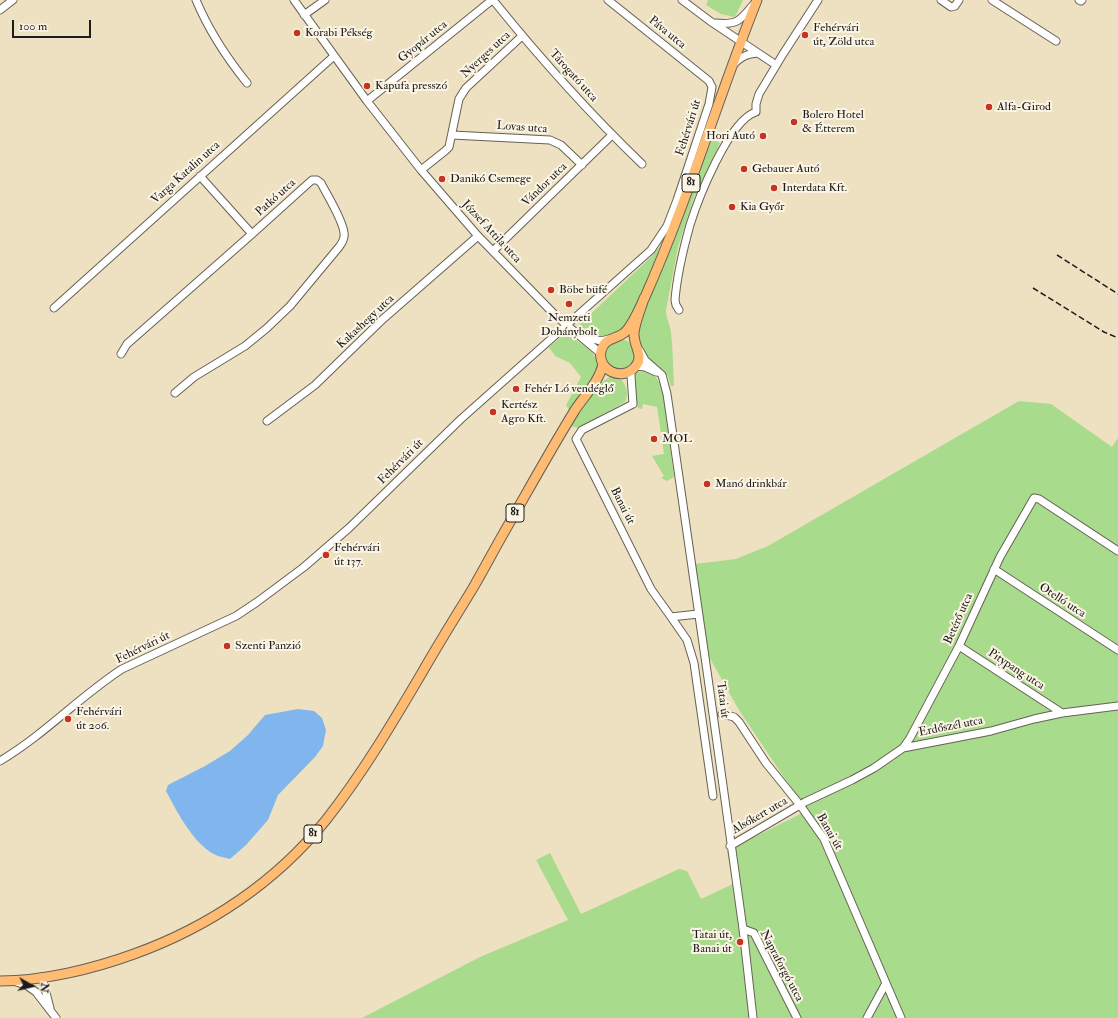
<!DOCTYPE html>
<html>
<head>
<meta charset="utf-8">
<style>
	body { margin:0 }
	#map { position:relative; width:1118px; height:1018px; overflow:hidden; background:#eee1c1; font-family:"IM FELL Double Pica",serif }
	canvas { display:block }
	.north { position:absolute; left:12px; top:966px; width:40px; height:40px; -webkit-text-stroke:3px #fcf5e5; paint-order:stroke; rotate:98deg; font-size:11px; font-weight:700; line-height:16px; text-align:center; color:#1c1c1c }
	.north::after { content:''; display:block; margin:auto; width:14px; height:18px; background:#1c1c1c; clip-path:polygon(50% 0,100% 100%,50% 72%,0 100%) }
	.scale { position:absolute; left:12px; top:20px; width:79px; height:18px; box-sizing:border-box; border:2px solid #1c1c1c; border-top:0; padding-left:5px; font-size:12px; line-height:14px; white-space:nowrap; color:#1c1c1c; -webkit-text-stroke:3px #fcf5e5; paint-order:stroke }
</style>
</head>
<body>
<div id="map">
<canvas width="1118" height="1018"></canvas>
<div class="north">N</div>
<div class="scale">100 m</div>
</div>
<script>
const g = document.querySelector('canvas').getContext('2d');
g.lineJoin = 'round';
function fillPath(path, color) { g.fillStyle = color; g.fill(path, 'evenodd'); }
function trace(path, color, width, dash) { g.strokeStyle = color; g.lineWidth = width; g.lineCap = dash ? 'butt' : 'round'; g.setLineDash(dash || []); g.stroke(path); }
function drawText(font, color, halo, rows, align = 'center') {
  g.font = font + ' "IM FELL Double Pica",serif'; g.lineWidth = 4; g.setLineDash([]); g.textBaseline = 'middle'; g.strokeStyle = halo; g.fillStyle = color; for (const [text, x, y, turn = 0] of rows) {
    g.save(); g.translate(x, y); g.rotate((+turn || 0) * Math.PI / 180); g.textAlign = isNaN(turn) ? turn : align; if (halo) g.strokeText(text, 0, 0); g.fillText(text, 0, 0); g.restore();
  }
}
fillPath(new Path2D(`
	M708,0H743L736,15L734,17L721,14L706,5Z
	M712,139L720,143L693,200L678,247L666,310C666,318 670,324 671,332C673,349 673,368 674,386H671L668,376L659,367L649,360L644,353L637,335L646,305Z
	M660,246C649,278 640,301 623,330C619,332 615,332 611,334C609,335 608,337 606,338C597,342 583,333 578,326L651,257Z
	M565,334C579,342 599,352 599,370L572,415L566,405L581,377L570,363L555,356L549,347Z
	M620,339L625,340L634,345L636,359L627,370C624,370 620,371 617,370C606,367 601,349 611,342C614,341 618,340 620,339Z
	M644,371C657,375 659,380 663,392L674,477L667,481L661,478L664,476L652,456L664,454L657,407L643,404L642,409L638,408L633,383V373Z
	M617,376C625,381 630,393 625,402L578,428L570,426C577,414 597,382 610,377C612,376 614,376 617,376Z
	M1019,401L1051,404L1112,447L1118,438V1018H362L480,957L568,920L536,860L550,853L581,914L679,869L687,871L701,899L733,884L727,851L808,810L781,773L739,710L708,655L695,564L736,559L768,546Z`), '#a8db8b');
fillPath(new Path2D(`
	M298,709L314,711L322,718L326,730L323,746L315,757L278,795L268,820L246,845L230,859C226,858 222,857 218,856C195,847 177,812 166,791L168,785L205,766L230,751L248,735L265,715Z`), '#81b5ee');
const minor = new Path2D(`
	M196,0C209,31 226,57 247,83
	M294,0L367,101L421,170L478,236L556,316L599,352L601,358
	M493,0C539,57 589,113 642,164
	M682,0L710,21L776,65
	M941,0L951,7L955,6L959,0
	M992,0L1056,41
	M1079,0L1081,1L1082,0
	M0,10L13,0
	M304,15L325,0
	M716,23C737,25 740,21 753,5
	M734,64C742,56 747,54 758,53
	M367,101L492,0
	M452,135L550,140L561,145L582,165
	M421,170L445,151L449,147L459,99L466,88L522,36
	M200,176L252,234
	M493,251L612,135
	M54,308L334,56
	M679,310L676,305L675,300C677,275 683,250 690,225C698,199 729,120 756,112V104L759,94L783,54L818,0
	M582,336L601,341L609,339
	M640,351L645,360L662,375L667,394L707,671L743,929L753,1018
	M121,354L127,344L252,234L312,180H317L321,183C327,195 343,220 344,233C345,238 342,243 339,247L290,306L267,328L245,346L194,377L175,393
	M636,366L645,367L656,372
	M631,371V376L633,404
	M633,404L582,430L576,439L651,589L671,617L698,614
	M267,421L315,385L383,319L478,236
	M994,569L1118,650
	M671,617L687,640L694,663L713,796
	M959,646L1062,713
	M722,714L734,717L739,722L766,763L800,805L824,839L901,1018
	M903,748L910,738L959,646L1000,557L1034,498L1039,499L1118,551
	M0,761C44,735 79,697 122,669L236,616L257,602L304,567L349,528L461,419L651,250L667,226L677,200L709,104L712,87L709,81L608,0
	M730,846L805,802L852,780L874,768L903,748L991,731L1034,719L1062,713L1118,706
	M743,929L754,933L797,1018
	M42,977L50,1008
	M16,982L26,985L36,992L56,1018
	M867,1018L886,983`);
const major = new Path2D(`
	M644,298C641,309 635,322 634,333C633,346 645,356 635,367C622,382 597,370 601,351C605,337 615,340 624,333C632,327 640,307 645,297C688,200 718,98 757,0
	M0,981C43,981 93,969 134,954C209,927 276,882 326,820C363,773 393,722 423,671C439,643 456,616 473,588C484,569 495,548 506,529C529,489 551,449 575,410C585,395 599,382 603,364`);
trace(minor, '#666156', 9);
trace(major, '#666156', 11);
trace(minor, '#fff', 7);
trace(major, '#febb71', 9);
trace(new Path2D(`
	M1057,255L1118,294
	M1033,288L1104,332L1118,338`), '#1c1c1c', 1.5, [6, 3]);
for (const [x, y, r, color] of [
	[297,33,4,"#c8321e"],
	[805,35,4,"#c8321e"],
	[367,86,4,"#c8321e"],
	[989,107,4,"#c8321e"],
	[794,122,4,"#c8321e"],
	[763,136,4,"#c8321e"],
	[744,169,4,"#c8321e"],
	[442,179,4,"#c8321e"],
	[774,188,4,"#c8321e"],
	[732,207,4,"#c8321e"],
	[551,290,4,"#c8321e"],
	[569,304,4,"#c8321e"],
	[516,389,4,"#c8321e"],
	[493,412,4,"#c8321e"],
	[654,439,4,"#c8321e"],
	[707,484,4,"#c8321e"],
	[326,555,4,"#c8321e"],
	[227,646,4,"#c8321e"],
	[68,719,4,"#c8321e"],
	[740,942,4,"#c8321e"]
]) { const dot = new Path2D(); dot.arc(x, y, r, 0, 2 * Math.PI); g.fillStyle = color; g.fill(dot); trace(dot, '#fcf5e5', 1.5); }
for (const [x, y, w] of [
	[691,183,18],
	[515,513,18],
	[313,834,18]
]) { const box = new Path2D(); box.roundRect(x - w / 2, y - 9, w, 18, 3); g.fillStyle = '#fcf5e5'; g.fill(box); trace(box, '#1c1c1c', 1); }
drawText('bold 11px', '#1c1c1c', null, [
	["81",691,183],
	["81",515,513],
	["81",313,834]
]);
drawText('12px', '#1c1c1c', '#fcf5e5', [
	["Fehérvári",813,28],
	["út, Zöld utca",813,42],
	["Korabi Pékség",305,33],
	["Kapufa presszó",375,86],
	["Alfa-Girod",997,107],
	["Bolero Hotel",802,115],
	["& Étterem",802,129],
	["Hori Autó",755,136,"right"],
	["Gebauer Autó",752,169],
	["Danikó Csemege",450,179],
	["Interdata Kft.",782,188],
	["Kia Győr",740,207],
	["Böbe büfé",559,290],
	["Nemzeti",569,318,"center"],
	["Dohánybolt",569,332,"center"],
	["Fehér Ló vendéglő",524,389],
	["Kertész",501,405],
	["Agro Kft.",501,419],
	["MOL",662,439],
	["Manó drinkbár",715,484],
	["Fehérvári",334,548],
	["út 137.",334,562],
	["Szenti Panzió",235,646],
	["Fehérvári",76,712],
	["út 206.",76,726],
	["Tatai út,",732,935,"right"],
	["Banai út",732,949,"right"]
], 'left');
drawText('12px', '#1c1c1c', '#fcf5e5', [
	["Páva utca",667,33,39],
	["Gyopár utca",423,42,-39],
	["Nyerges utca",486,55,-43],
	["Tárogató utca",573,76,48],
	["Lovas utca",522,128,4],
	["Fehérvári út",689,128,-72],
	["Varga Katalin utca",186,173,-42],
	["Vándor utca",545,185,-44],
	["Patkó utca",276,198,-42],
	["József Attila utca",491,232,47],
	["Kakashegy utca",366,322,-43],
	["Fehérvári út",401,462,-45],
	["Banai út",622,506,63],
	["Otelló utca",1062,601,33],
	["Betérő utca",959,619,-66],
	["Fehérvári út",143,648,-26],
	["Pitypang utca",1016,670,33],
	["Tatai út",722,700,83],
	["Erdőszél utca",951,727,-11],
	["Alsókert utca",760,816,-30],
	["Banai út",829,832,60],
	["Napraforgó utca",781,966,62]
]);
</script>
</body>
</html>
